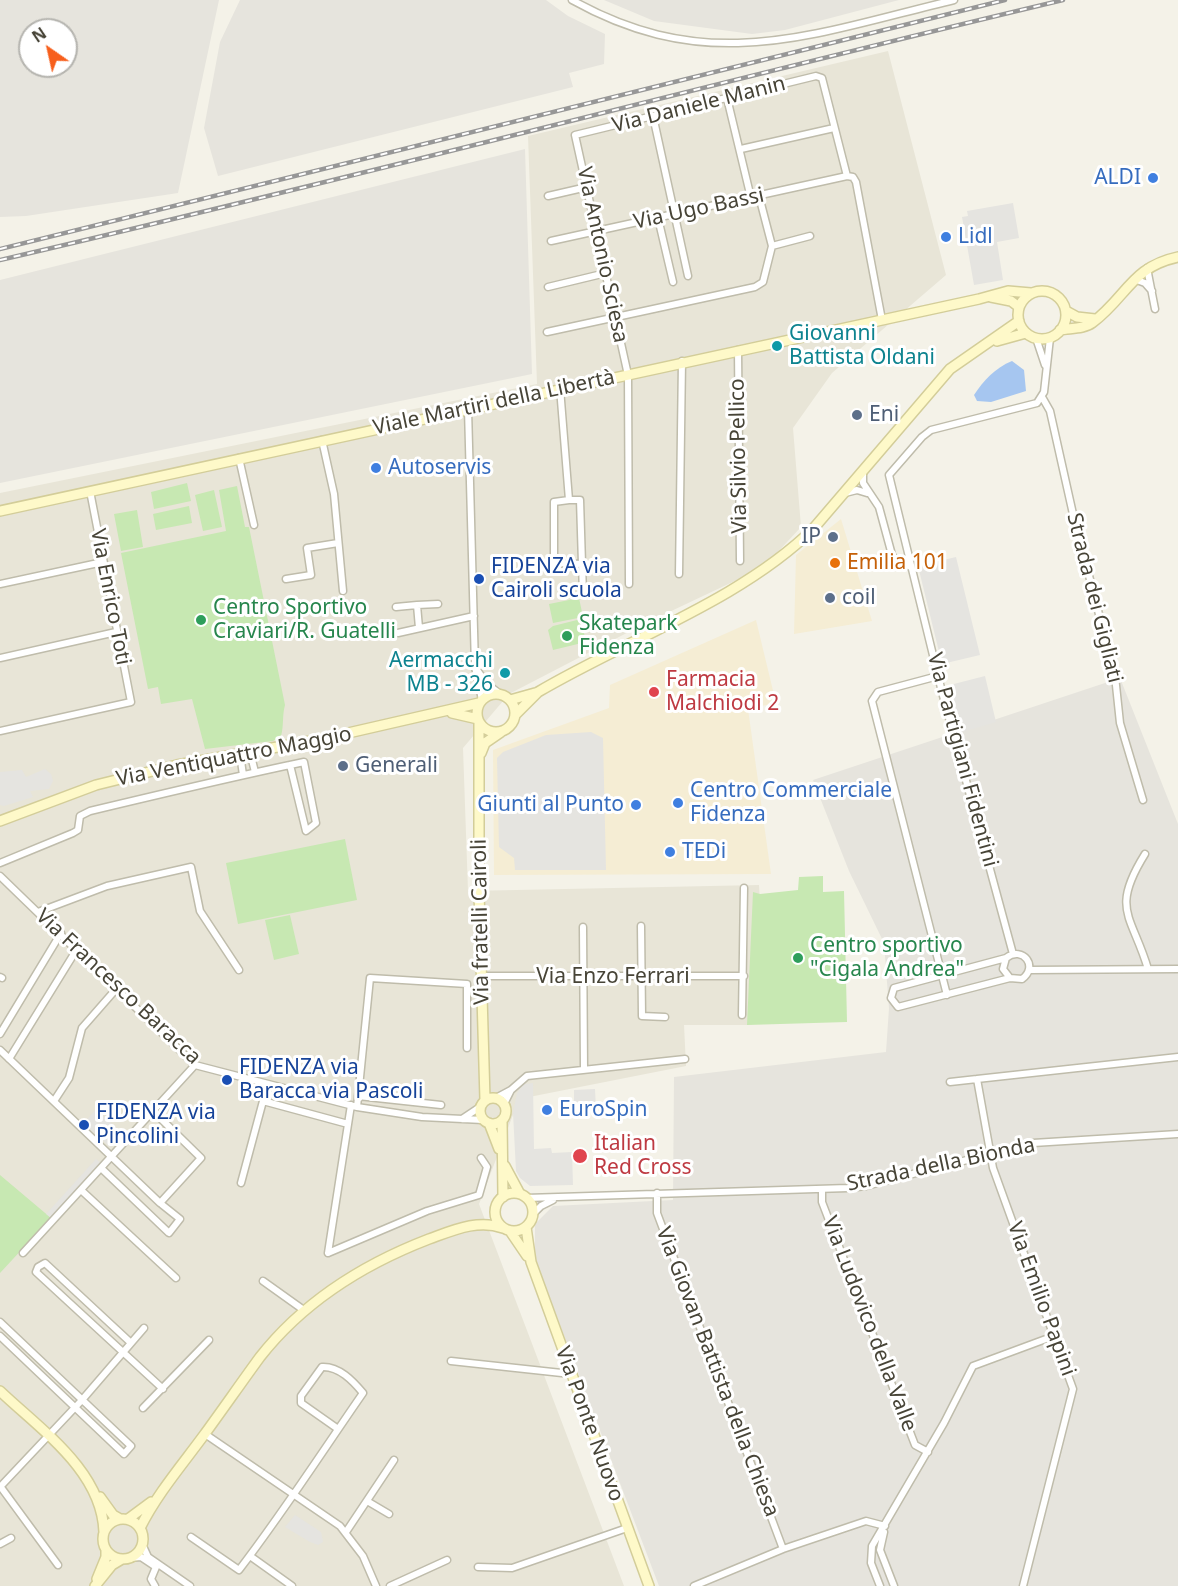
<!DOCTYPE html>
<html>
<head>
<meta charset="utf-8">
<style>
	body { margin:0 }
	#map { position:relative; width:1178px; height:1586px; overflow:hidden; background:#f4f2e8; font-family:"Noto Sans",sans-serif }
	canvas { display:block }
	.north { position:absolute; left:18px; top:18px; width:60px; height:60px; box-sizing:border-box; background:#fff; border:2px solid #b5b4af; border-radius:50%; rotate:326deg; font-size:16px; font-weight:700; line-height:24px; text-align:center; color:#474437 }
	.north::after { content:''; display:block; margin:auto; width:21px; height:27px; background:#f75f1c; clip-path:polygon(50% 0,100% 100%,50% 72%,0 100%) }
</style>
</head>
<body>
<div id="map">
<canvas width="1178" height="1586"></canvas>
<div class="north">N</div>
</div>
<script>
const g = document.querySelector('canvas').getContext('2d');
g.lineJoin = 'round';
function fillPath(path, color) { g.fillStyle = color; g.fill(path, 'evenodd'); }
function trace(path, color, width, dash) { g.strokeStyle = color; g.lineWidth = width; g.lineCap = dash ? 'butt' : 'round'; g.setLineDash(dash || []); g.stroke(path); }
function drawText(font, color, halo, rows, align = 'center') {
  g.font = font + ' "Noto Sans",sans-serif'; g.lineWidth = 6; g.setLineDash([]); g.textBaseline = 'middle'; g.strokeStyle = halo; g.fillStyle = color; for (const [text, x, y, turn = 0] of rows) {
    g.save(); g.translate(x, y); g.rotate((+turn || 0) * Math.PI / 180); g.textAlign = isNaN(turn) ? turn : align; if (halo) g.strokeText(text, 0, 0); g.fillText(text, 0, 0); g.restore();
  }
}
fillPath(new Path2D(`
	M888,51L946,275L832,373L793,428L801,527L774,556L741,578L646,623L509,694L463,748L468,891L759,885L767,1022L747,1025H684L686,1066L519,1099L479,1204L624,1586H0V493L537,384L528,136Z`), '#e8e5d7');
fillPath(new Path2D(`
	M841,519L872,621L794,634L796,555Z
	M756,620L776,703L748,709L771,874L494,875L493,750L609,708L610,685Z`), '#f5edd4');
fillPath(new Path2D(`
	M0,0H219L178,193L26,216L0,217ZM30,30H66V66H30Z
	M240,0H546L568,16L605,34L604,64L569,73L573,87L218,176L204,128L220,42Z
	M604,0H899L785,30L752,34L654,21Z
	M525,149L532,374L0,483V280Z
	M1120,678L1178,824V1586H659L535,1259V1224L553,1206L673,1200L674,1077L886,1052L889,1008L884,943L849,871L813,780Z`), '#e6e4dd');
fillPath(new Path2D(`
	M187,483L191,501L154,509L151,492Z
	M237,486L245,527H249L285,705C282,716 284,726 281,736L273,741L205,749L192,699L161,704L158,687L148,689L121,553L226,531L219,490Z
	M214,490L222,527L203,531L195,495Z
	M189,506L192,523L156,530L153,514Z
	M137,510L143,547L121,551L114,514Z
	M579,598L583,617L553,623L549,604Z
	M581,619L586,642L553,650L548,630L553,626Z
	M345,839L357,900L238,924L226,863Z
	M823,876V892L844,891L847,1022L747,1025L753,892L760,894L798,890L799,877Z
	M290,915L299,954L274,960L265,920Z
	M0,1175L51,1218L0,1273Z`), '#c7e8b2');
fillPath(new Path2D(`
	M1013,203L1019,238L997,242L1003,280L974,285L962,217L968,216L967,211Z
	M956,557L980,655L942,664L918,566Z
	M985,676L996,722L959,733L946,686Z
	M591,732L603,738L606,870H515L514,858L499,847L497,758L503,752L546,735Z
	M45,769L51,774L53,781L49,789L30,791L33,797L4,806L0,805V772L22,770L26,777Z
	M533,1083L534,1149L551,1148L552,1153L572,1152L573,1185L530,1186L520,1178L516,1171L513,1113L517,1093L524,1084Z
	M595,1089L596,1109L574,1110V1090Z
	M96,1109L122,1133L110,1147L84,1123Z
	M96,1159L101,1163L51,1218L46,1214Z
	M295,1515L321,1532L323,1542L318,1545L310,1542L285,1527Z`), '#e5e4e0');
fillPath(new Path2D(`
	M1012,361L1024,370L1026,391L991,402L977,401L974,395C984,380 995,368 1012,361Z`), '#a6c6f0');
const street = new Path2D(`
	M572,0C710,77 812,34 954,0
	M727,98L751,198
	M653,116L688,276
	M741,149L834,128
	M548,196L587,187
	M658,218L673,282
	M551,241L847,176
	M772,246L810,236
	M1147,268L1155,309
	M1134,279L1145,283L1152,291
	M548,287L606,273
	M547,332L755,287L763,282L772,246L759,196
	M1036,338L1045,365
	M738,350L740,561
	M560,388L569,500
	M1042,397L1050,411L1073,514L1115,676L1120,723L1143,800
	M468,409L475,667L482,700
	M322,440L334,494L343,591
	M239,458L254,525
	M863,472V483L879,507L892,555L896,561L911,567
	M845,493L857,490L867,493
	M569,500H580L582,564L554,563V502Z
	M582,564L583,594
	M679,574L682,361
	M286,579L311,575L307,548L338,543
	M0,584L103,562
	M629,584L628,375L575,135L816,76L822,78L847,176L853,177L856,182L882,320
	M417,605L438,604
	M396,607L417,605L419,628
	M398,633L474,616
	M0,658L116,632
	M477,670L487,684L500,694
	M938,676L878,692L872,701L947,995
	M0,731L131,702L90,491
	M250,752L255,772
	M240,754L243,775
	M1145,854C1110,910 1132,915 1148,969
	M0,863L73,833L78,830L80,816L90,811C161,794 232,777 304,762L316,823L306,831L290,765
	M0,876L195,1065L357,1107L422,1117L483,1120
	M38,912L107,886L191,867L200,911L239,970
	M641,926L642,1016L665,1017
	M583,927L584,1069
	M1013,954L942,692L889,475L922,437L931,430L1037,403L1044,392L1050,338
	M1006,958L1003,969L1010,978L1022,979C1039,967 1023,945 1006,958L894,988L891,998L898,1007L1010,978
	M1030,970L1178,969
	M483,976H744
	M0,977L2,978
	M742,1015L744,888
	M0,1034L61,933
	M0,1050L160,1203L180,1219L169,1233L101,1168
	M9,1059L77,949
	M950,1082L977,1079
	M358,1096L441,1105
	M496,1098L511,1090
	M54,1101L69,1078L82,1028L117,988
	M504,1104L511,1090L527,1076L685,1059
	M357,1107L370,978L467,984V1048
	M153,1111L201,1158L160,1203
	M462,1119L480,1107
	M241,1183L263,1101L348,1124
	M822,1189V1202L915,1445L928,1452
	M81,1190L176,1278
	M657,1193V1213L783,1549
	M526,1198L848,1188L866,1186L1033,1143L1178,1134
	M532,1215L541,1206L553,1200
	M23,1253L195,1065
	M328,1253L427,1211L479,1195L487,1167L481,1158
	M328,1253L351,1105
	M263,1281L305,1311
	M0,1322L131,1446L124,1454L0,1336
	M131,1343L45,1263L38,1267L36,1272L163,1389
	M451,1361L571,1374
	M143,1408L209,1340
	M205,1434L340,1526L363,1556L376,1586
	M0,1486L58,1565
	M0,1487L82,1400L144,1328
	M367,1501L389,1514
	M346,1532L394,1460
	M884,1532L880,1550L894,1586
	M191,1537L239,1570C283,1513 322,1452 363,1393C353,1381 339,1366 322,1367L301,1396V1403L338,1429
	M0,1544L11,1538
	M142,1544L148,1557L190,1586
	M250,1556L292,1586
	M128,1558L141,1557L156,1567L151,1579L155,1586
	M478,1567L512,1568L627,1528
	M390,1586L447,1560
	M694,1586L783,1549L866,1521L885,1526
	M880,1586L871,1563L872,1546L944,1423L973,1366L1054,1336
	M1023,1586L1073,1389L993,1168L977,1079L1178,1057`);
const secondary = new Path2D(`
	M1018 315a24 24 0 1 1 48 0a24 24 0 1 1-48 0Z
	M991,297L1011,301L1019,307
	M1066,311L1077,317L1095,319
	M1060,330C1070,328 1084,329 1092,323C1127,297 1131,267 1178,257
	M997,341L1026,333
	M0,511L979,299L1008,291L1031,293
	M477 713a19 19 0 1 1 38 0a19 19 0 1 1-38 0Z
	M510,700L535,693
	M452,713L478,719
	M515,715L538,692C626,640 741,600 813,529L950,369L1019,321
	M479,722V891L485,1100
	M481,753L485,743L501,732
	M0,821L96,785L177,765L322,739L479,703
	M480 1111a13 13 0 1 1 26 0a13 13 0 1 1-26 0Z
	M502,1120L503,1197
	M489,1123L499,1149
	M505,1166L520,1194
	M495 1212a19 19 0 1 1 38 0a19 19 0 1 1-38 0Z
	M526,1227L531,1262L649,1586
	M510,1231L527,1256
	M0,1391C41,1430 102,1471 104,1532
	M100,1497L113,1515L120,1519
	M103 1539a20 20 0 1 1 40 0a20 20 0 1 1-40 0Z
	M128,1519L151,1502
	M140,1528C157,1494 182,1465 204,1435C223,1409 241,1383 260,1357C304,1301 364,1264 429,1239C454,1230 478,1219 503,1228
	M97,1579L106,1557V1550
	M95,1586L112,1565L122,1559`);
trace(street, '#bfbcab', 9);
trace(secondary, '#d3cd99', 12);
trace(street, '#fff', 6);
trace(secondary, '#fef9c9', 9);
const rail = new Path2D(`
	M0,249L1005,0
	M0,260C355,178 708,84 1063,0`);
trace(rail, '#979797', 4.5);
trace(rail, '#fff', 2, [7]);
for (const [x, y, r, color] of [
	[1153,178,6,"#3f7fe0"],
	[946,237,6,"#3f7fe0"],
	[777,346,6,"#0f9aa8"],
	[857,415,6,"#5c6f8a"],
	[376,468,6,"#3f7fe0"],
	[833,537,6,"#5c6f8a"],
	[835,563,6,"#e8710a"],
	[479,579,6,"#1a4fb4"],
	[830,598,6,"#5c6f8a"],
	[201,620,6,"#2e9e5b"],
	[567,636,6,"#2e9e5b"],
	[505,673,6,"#0f9aa8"],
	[654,692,6,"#e0444e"],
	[343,766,6,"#5c6f8a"],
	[678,803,6,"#3f7fe0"],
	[636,805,6,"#3f7fe0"],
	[670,852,6,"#3f7fe0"],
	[798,958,6,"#2e9e5b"],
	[227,1080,6,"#1a4fb4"],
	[547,1110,6,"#3f7fe0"],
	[84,1125,6,"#1a4fb4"],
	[580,1156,8,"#e0444e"]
]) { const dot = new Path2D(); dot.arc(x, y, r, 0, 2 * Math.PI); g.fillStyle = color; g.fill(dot); trace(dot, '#fff', 2); }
drawText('21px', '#474437', '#fff', [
	["Via Daniele Manin",699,105,-14],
	["Via Ugo Bassi",699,209,-12],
	["Via Antonio Sciesa",602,255,78],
	["Viale Martiri della Libertà",494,403,-12],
	["Via Silvio Pellico",739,456,-91],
	["Via Enrico Toti",110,597,79],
	["Strada dei Gigliati",1094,598,76],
	["Via Ventiquattro Maggio",234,757,-11],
	["Via Partigiani Fidentini",962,760,75],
	["Via fratelli Cairoli",481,922,-91],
	["Via Enzo Ferrari",613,977],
	["Via Francesco Baracca",118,987,43],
	["Strada della Bionda",941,1165,-12],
	["Via Emilio Papini",1041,1299,70],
	["Via Ludovico della Valle",869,1324,69],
	["Via Giovan Battista della Chiesa",717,1372,69],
	["Via Ponte Nuovo",589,1424,70]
]);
drawText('21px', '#366cbe', '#fff', [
	["ALDI",1141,178,"right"],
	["Lidl",958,237],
	["Autoservis",388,468],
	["Centro Commerciale",690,791],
	["Fidenza",690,815],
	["Giunti al Punto",624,805,"right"],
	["TEDi",682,852],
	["EuroSpin",559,1110]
], 'left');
drawText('21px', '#0d838f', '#fff', [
	["Giovanni",789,334],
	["Battista Oldani",789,358],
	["Aermacchi",493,661,"right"],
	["MB - 326",493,685,"right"]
], 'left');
drawText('21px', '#4e5e75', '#fff', [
	["Eni",869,415],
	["IP",821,537,"right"],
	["coil",842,598],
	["Generali",355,766]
], 'left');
drawText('21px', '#c56008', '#fff', [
	["Emilia 101",847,563]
], 'left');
drawText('21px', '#164399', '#fff', [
	["FIDENZA via",491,567],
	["Cairoli scuola",491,591],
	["FIDENZA via",239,1068],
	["Baracca via Pascoli",239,1092],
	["FIDENZA via",96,1113],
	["Pincolini",96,1137]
], 'left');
drawText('21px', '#27864d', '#fff', [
	["Centro Sportivo",213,608],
	["Craviari/R. Guatelli",213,632],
	["Skatepark",579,624],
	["Fidenza",579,648],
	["Centro sportivo",810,946],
	["\"Cigala Andrea\"",810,970]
], 'left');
drawText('21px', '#be3a42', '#fff', [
	["Farmacia",666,680],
	["Malchiodi 2",666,704],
	["Italian",594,1144],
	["Red Cross",594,1168]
], 'left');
</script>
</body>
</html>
